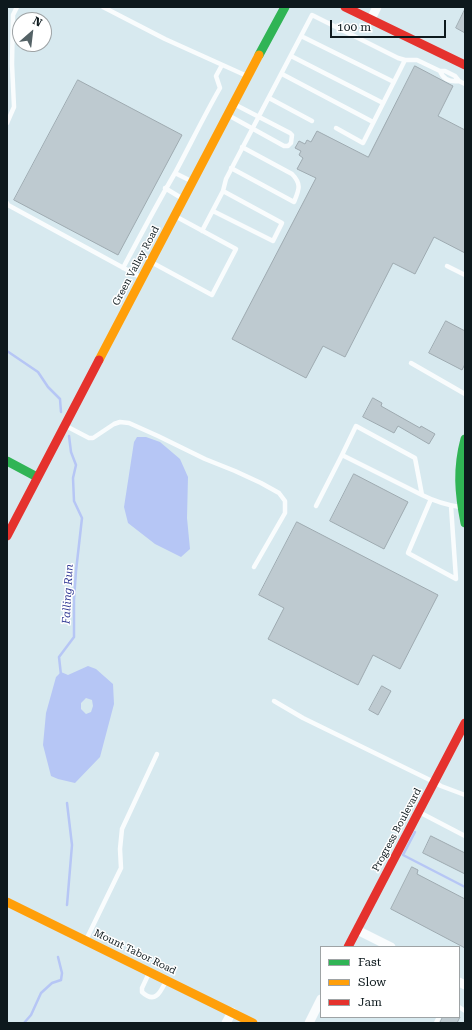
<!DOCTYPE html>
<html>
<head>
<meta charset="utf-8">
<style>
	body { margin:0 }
	#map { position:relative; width:472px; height:1030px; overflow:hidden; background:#d7e9ef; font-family:"Roboto Serif",serif }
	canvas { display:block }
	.frame { position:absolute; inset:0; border:8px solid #0d191d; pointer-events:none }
	.legend { position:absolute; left:320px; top:946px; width:140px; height:72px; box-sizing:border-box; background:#fff; border:1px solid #9ea3a5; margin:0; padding:5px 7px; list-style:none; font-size:12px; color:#0d191d }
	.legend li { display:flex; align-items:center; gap:8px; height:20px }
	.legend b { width:20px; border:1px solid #9ea3a5 }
	.north { position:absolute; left:12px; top:12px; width:40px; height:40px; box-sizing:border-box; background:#fff; border:1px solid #9ea3a5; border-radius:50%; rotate:28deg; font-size:11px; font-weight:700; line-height:16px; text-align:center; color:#0d191d }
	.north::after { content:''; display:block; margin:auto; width:14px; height:18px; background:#546266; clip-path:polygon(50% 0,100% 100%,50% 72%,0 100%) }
	.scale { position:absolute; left:330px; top:20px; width:116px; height:18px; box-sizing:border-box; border:2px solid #0d191d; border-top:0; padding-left:5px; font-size:12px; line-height:14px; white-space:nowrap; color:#0d191d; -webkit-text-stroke:3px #fff; paint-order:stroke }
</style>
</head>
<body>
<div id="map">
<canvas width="472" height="1030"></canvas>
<div class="frame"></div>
<ul class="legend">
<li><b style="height:5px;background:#30b455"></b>Fast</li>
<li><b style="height:5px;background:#ff9f0a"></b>Slow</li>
<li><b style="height:5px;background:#e5322d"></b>Jam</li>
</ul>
<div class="north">N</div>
<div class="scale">100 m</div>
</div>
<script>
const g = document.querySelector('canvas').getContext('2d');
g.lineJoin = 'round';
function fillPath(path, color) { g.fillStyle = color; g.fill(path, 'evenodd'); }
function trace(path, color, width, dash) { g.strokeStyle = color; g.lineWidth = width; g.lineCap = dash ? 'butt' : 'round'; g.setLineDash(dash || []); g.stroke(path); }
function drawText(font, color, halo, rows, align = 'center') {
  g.font = font + ' "Roboto Serif",serif'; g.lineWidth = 3; g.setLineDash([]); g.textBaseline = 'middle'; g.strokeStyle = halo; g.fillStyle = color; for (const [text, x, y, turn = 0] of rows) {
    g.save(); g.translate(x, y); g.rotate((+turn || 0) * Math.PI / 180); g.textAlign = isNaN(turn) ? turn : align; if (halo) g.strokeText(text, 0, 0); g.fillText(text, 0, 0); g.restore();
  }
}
fillPath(new Path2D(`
	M137,437H146L160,442L180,459L188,477L187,518L190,549L181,557L155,544L128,523L124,507L134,442Z
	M88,666L96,669L113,684L114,704L100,757L75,783L58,779L51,776L43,745L46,713L56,677L61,672L68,675ZM86,698L92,700L93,706L91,712L86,714L81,709V703Z`), '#b6c6f5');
trace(new Path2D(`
	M7,351L38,372L48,387L60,399L61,412
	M61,675L59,657L74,637V600L76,571L82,518L74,501L73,478L76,465L71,452L69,436
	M67,803L72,845L67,905
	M415,832L403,855L465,887
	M24,1023L31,1015L41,993L52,983L61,980L62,973L58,957`), '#b6c6f5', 2.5);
const building = new Path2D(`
	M465,9V33L456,28Z
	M415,66L453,86L438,116L465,130V253L434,237L415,274L393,263L345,357L323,346L306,378L232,339L316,178L297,169L303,158L299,155L301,151L295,148L299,141L305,144L307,140L311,142L317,131L368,157Z
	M78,80L182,135L118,255L14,200Z
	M446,321L465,331V364L462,370L429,353Z
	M373,398L382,403L381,406L420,428L421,426L435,434L429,444L398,426L394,433L363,417Z
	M354,474L408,502L384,549L330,521Z
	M297,522L438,595L400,669L373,655L358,685L268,639L284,608L259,595Z
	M382,686L391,691L378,715L369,710Z
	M431,836L465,853V874L423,853Z
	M412,867L418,870L417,874L465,899V948L391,909Z
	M443,1017H460L457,1023H440Z`);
fillPath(building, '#becad0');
trace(building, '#9eaab0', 1);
trace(new Path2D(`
	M103,7L165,39L247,76
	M301,36L394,82
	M291,56L383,103
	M440,71C443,79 450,82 459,81
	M282,74L373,122
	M269,98L312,121
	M228,115L284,146H288L291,143L292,135L290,133L234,104
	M7,123L14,107L12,64L13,15L17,7
	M336,128L363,143L405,60H417L440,71H445L455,76L459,81L465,84
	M231,168L294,202C299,190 302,184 292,174L242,147
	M175,173L191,181
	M165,188L183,199
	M7,203L8,205L142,278
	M213,211L273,241L282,223L223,191
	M202,231L223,191L226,179L312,15L398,58L405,60
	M151,262L212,295L236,249L175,216
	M447,266L465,275
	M123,268C140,236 157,204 175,173C190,145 204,116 220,88L216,76L222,65
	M411,363L465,394
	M66,426L89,438H93L114,424L120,422L129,423L158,436L205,459L235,471L261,483L279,493L285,501V513L254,567
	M422,495L342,455L356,426L415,458L422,495C434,501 447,505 460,507
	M431,499L408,553L456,579L451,506
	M316,506L342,455
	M274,701L303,718L434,782L441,786L465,795
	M419,812L465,836
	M86,940L121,868L120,849L122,829L157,754
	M149,973L142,988V992C155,1004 160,993 166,981
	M459,1007L465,1011
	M436,1023L439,1017`), '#f9fcfd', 4.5);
trace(new Path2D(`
	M371,19L377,7
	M357,930L391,947
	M459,982L465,985
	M226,1023L232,1012
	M309,1023L321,999`), '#f9fcfd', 9);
trace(new Path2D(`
	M259,55L285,7
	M465,439C457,469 459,493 465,523
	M7,461L37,477`), '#30b455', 9);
trace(new Path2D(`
	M99,360L259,55
	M7,902L253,1023`), '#ff9f0a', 9);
trace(new Path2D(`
	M345,7L465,65
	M7,536L99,360
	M348,947L465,723`), '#e5322d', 9);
drawText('10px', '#0d191d', '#fff', [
	["Green Valley Road",136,266,-62],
	["Progress Boulevard",397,830,-62],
	["Mount Tabor Road",135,952,26]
]);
drawText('italic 11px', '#323a95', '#fff', [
	["Falling Run",68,594,-87]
]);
</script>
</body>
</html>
